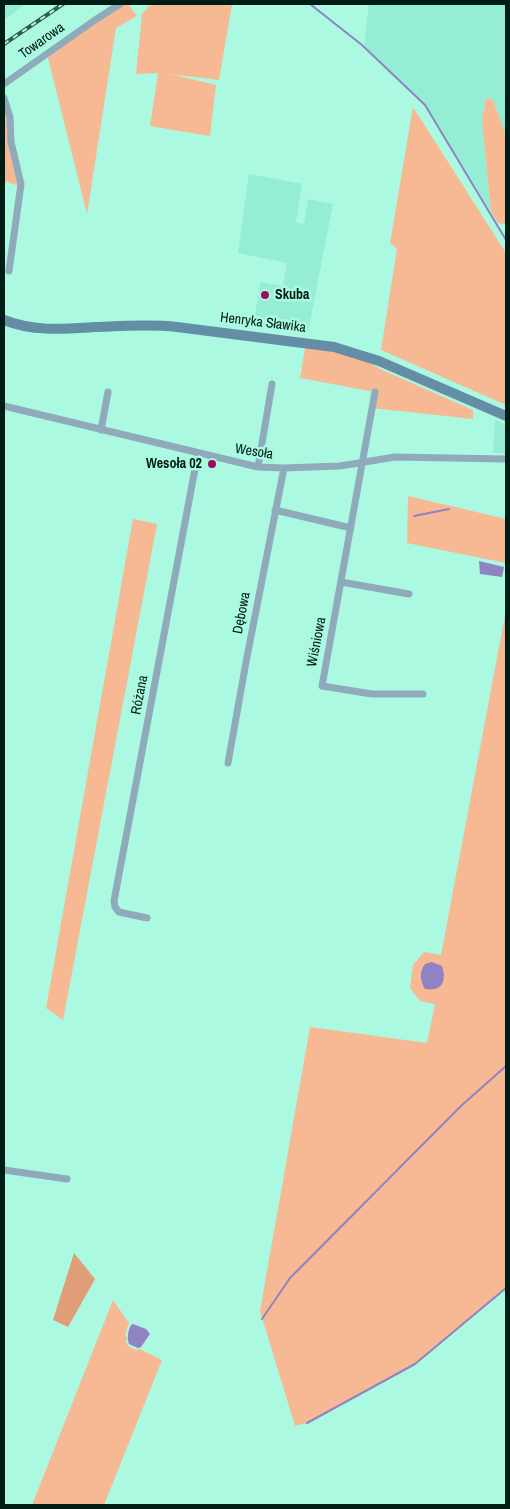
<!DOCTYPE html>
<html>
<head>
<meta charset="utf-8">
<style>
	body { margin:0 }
	#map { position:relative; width:510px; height:1509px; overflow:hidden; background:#abf9e0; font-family:"Archivo Narrow",sans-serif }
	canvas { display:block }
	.frame { position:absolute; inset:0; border:5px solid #001d15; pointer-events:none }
</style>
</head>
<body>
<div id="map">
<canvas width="510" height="1509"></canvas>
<div class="frame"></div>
</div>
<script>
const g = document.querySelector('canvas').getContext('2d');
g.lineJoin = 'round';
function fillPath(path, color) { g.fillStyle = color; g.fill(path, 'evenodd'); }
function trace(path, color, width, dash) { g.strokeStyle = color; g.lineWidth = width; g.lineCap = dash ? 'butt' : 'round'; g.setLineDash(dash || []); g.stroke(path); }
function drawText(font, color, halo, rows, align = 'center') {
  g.font = font + ' "Archivo Narrow",sans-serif'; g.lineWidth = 5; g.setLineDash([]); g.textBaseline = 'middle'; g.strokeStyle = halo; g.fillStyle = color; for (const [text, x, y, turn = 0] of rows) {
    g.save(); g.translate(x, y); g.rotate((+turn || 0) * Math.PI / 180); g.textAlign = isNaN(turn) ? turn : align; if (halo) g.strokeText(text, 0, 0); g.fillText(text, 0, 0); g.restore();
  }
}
fillPath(new Path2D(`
	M4,4H26L4,20Z
	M369,4H506V135L493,100L486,98L482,120L491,212L425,105L364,45Z
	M249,174L302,184L296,222L304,224L308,199L333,204L308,332L253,325L261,282L283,286L287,263L238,253Z
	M495,420L506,425V453H493Z`), '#95eed3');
fillPath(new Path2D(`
	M120,4H128L137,16L116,28L87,214L47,54Z
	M157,4H232L219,80L170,74L216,85L210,136L150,126L158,73L136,74L142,14L149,6Z
	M486,98L493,100L506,135V224L498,223L491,212L482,120Z
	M4,102L19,186L4,181Z
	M413,107L506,253V405L381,350L397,249L390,243Z
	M306,343L351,352L380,369L473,410V419L372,408L376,387L375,392L300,378Z
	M408,496L506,519V563L407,543Z
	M133,519L157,524L63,1020L46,1008Z
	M506,610V1288L415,1364L307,1423L295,1426L260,1311L310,1027L427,1043L435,1004L420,1001L410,988L413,965L424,952L441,955Z
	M113,1300L129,1323L125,1335L128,1338L126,1341L128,1346L136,1350L140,1349L162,1360L104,1505H32Z`), '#f7b993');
fillPath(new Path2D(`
	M74,1253L95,1279L68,1327L53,1320Z`), '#df9e77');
fillPath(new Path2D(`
	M479,561L504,567L502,577L480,574Z
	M432,962L442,966C447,981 442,992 425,989C420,981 419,972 425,964Z
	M133,1324L146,1329L150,1334L141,1347L138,1348L129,1344C127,1337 128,1331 131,1325Z`), '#9083c3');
trace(new Path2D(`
	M310,4L362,45L425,105L506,240
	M414,516L449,509
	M262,1319L290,1278L461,1106L506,1066
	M307,1423L415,1364L506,1288`), '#9083c3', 2);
trace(new Path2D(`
	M4,84L95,20L120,4
	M4,98L10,117L11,142L21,184L9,271
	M375,392L322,686L372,694H423
	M4,406L258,467L284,468L340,466L395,457L506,459
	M101,430L108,392
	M258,467L272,384
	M275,510L351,528
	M341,582L409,594
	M228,763L246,662L284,468
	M147,918L119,912L115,907L114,901L198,453
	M4,1170L67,1179`), '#8fabbb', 7);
trace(new Path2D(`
	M4,320C34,332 64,329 95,327C123,326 149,324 177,327L334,347L379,361L506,416`), '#648ea5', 10);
const rail = new Path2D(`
	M4,44L63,4`);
trace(rail, '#315c4f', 4);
trace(rail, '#abf9e0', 2, [5.5]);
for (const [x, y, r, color] of [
	[265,295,5,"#990d60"],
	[212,464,5,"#990d60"]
]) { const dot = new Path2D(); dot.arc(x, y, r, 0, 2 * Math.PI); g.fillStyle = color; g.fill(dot); trace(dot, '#abf9e0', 2); }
drawText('14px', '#001d15', '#abf9e0', [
	["Towarowa",42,41,-35],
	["Henryka Sławika",263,323,7],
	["Wesoła",254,452,9],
	["Dębowa",242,613,-79],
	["Wiśniowa",317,642,-79],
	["Różana",140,695,-79]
]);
drawText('bold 14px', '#001d15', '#abf9e0', [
	["Skuba",275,295],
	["Wesoła 02",202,464,"right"]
], 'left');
</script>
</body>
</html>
